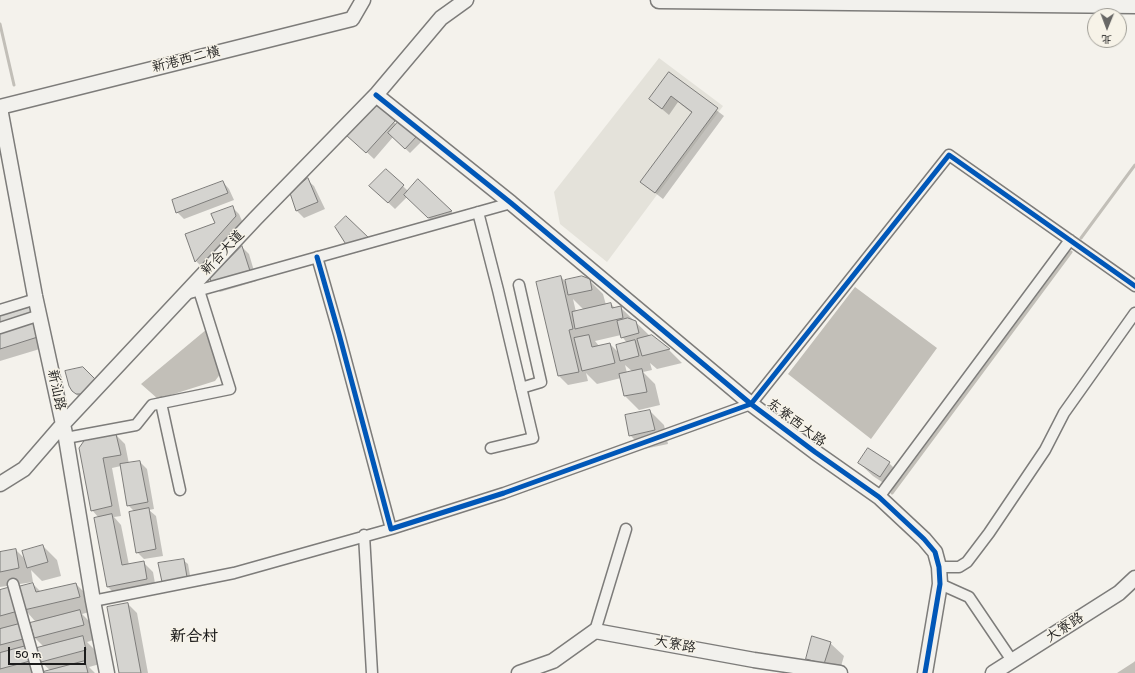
<!DOCTYPE html>
<html>
<head>
<meta charset="utf-8">
<style>
	body { margin:0 }
	#map { position:relative; width:1135px; height:673px; overflow:hidden; background:#f4f2ec; font-family:Itim,"LXGW WenKai TC",sans-serif }
	canvas { display:block }
	.north { position:absolute; left:1087px; top:8px; width:40px; height:40px; box-sizing:border-box; background:#f7f3e8; border:1px solid #9f9d96; border-radius:50%; rotate:181deg; font-size:11px; font-weight:700; line-height:16px; text-align:center; color:#1c1c1c }
	.north::after { content:''; display:block; margin:auto; width:14px; height:18px; background:#686765; clip-path:polygon(50% 0,100% 100%,50% 72%,0 100%) }
	.scale { position:absolute; left:8px; top:647px; width:78px; height:18px; box-sizing:border-box; border:2px solid #1c1c1c; border-top:0; padding-left:5px; font-size:12px; line-height:14px; white-space:nowrap; color:#1c1c1c; -webkit-text-stroke:3px #f7f3e8; paint-order:stroke }
</style>
</head>
<body>
<div id="map">
<canvas width="1135" height="673"></canvas>
<div class="north">北</div>
<div class="scale">50 m</div>
</div>
<script>
const g = document.querySelector('canvas').getContext('2d');
g.lineJoin = 'round';
function fillPath(path, color) { g.fillStyle = color; g.fill(path, 'evenodd'); }
function trace(path, color, width, dash) { g.strokeStyle = color; g.lineWidth = width; g.lineCap = dash ? 'butt' : 'round'; g.setLineDash(dash || []); g.stroke(path); }
function drawText(font, color, halo, rows, align = 'center') {
  g.font = font + ' Itim,"LXGW WenKai TC",sans-serif'; g.lineWidth = 3; g.setLineDash([]); g.textBaseline = 'middle'; g.strokeStyle = halo; g.fillStyle = color; for (const [text, x, y, turn = 0] of rows) {
    g.save(); g.translate(x, y); g.rotate((+turn || 0) * Math.PI / 180); g.textAlign = isNaN(turn) ? turn : align; if (halo) g.strokeText(text, 0, 0); g.fillText(text, 0, 0); g.restore();
  }
}
fillPath(new Path2D(`
	M659,58L723,106L607,262L560,224L554,192Z`), '#e4e2da');
fillPath(new Path2D(`
	M855,287L937,348L871,439L788,374Z
	M207,329L221,373L215,381L158,399L141,384Z
	M1135,661V673H1117L1134,662Z`), '#c2bfb8');
fillPath(new Path2D(`
	M669,74L724,116L663,199L641,182L692,113L678,102L669,115L650,99Z
	M375,105L397,125L399,122L421,142L410,153L393,137L374,159L355,141Z
	M386,170L408,191L418,181L458,218L436,225L407,197L395,209L378,193Z
	M307,180L314,186L325,209L304,218L297,211L291,193Z
	M223,182L229,189L234,200L184,219L177,212Z
	M232,207L239,214L243,223L203,268L196,261L186,235L216,223Z
	M346,217L376,247L355,253L348,246Z
	M242,247L249,254L257,281L220,292L213,285Z
	M561,277L565,281L582,277L589,280L603,294L606,305L611,304L615,308L620,307L650,336L669,350L682,363L657,369L650,363L652,370L643,372L655,384L660,405L639,410L625,396L621,378L597,384L586,373L588,381L568,385L559,376ZM573,299L584,310L576,312ZM621,335L627,343L619,353L610,344L599,346L595,341ZM625,365L633,372L627,373Z
	M0,307L53,345L0,361Z
	M102,388L80,398L73,391Z
	M650,411L664,425L668,444L644,449L630,435Z
	M116,435L125,444L129,464L140,462L147,469L154,509L149,510L156,516L163,556L144,559L137,552L135,512L128,505L121,466L112,468L121,516L114,517L121,525L129,565L143,562L153,572L156,589L117,596L108,587L99,518L92,510L80,449Z
	M859,463H889L903,477L894,490L873,476Z
	M43,546L57,560L61,576L42,581L31,570L33,582L0,587V553L16,550L26,560Z
	M183,560L188,564L191,581L167,586L162,581Z
	M33,584L41,592L76,584L90,598L93,611L82,614L93,625L97,639L87,642L96,651L100,664L89,667L95,673H0V591ZM28,613L34,620L37,622L30,624ZM31,625L35,638L44,647L41,662L51,671L43,673L40,661L33,654L22,628Z
	M128,604L137,613L148,673H120Z
	M830,643L844,656L839,673L821,672L807,659Z`), '#0003');
trace(new Path2D(`
	M0,24L14,85
	M1081,238L1135,165
	M892,493L1071,252`), '#c2bfb8', 3);
const building = new Path2D(`
	M669,72L718,108L655,193L640,182L692,112L671,96L662,109L649,99Z
	M375,103L395,121L366,153L346,135Z
	M399,121L417,136L405,149L388,133Z
	M386,169L404,185L388,203L369,186Z
	M308,178L318,202L296,211L290,193Z
	M418,179L452,211L428,218L404,195Z
	M223,181L228,193L176,213L172,200Z
	M233,206L236,216L195,262L185,234L215,223L211,214Z
	M346,216L370,239L347,246L335,227Z
	M242,246L251,274L212,285L210,278Z
	M561,276L573,329L569,330L579,372L558,376L536,282Z
	M582,276L590,279L592,290L568,295L565,280Z
	M35,296L44,335L0,349V306Z
	M611,303L612,308L621,306L623,318L575,329L572,312Z
	M628,318L636,321L639,333L621,338L617,321Z
	M589,335L592,347L610,343L615,363L582,371L574,338Z
	M652,335L670,349L642,356L637,339Z
	M635,340L639,356L620,361L616,345Z
	M83,367L96,380L83,394H76L72,391L69,386L65,371Z
	M642,369L647,392L624,396L619,374Z
	M650,410L655,430L629,436L625,415Z
	M116,434L121,455L103,458L112,506L91,511L79,448L86,438Z
	M868,448L890,462L880,477L858,463Z
	M140,461L148,502L127,506L120,464Z
	M149,508L156,549L136,553L129,512Z
	M112,514L122,565L144,561L147,579L107,587L94,518Z
	M43,545L48,562L27,568L22,551Z
	M16,549L19,568L0,572V552Z
	M184,559L187,577L162,582L158,563Z
	M33,583L36,592L76,583L80,597L24,610L18,587Z
	M11,587L18,611L0,616V590Z
	M128,603L141,673H119L107,607Z
	M80,610L84,625L34,638L30,623Z
	M19,624L23,639L0,645V629Z
	M83,636L86,650L41,662L37,648Z
	M812,636L831,642L824,664L806,659Z
	M26,646L30,661L0,669V653Z
	M85,661L88,673H43V672Z`);
fillPath(building, '#d5d4d0');
trace(building, '#7d7c7a', 1);
const street = new Path2D(`
	M478,212L498,290L533,438L491,448
	M317,257L339,334L391,529L504,493L751,404L949,155L1135,286
	M519,285L541,382L521,388
	M186,294L511,203
	M0,310L36,299
	M0,328L40,315
	M161,403L180,490
	M66,438L136,425L152,405L230,389L197,284
	M879,497L1070,240
	M364,535L372,673
	M939,567H959L967,562L989,533L1045,450L1064,413L1135,313
	M13,584L38,673
	M940,584L969,597L1013,662
	M93,601L234,573L391,529
	M595,631L626,529`);
const secondary = new Path2D(`
	M376,95L511,203L751,404L815,452L879,497L924,539L935,552L939,567L940,584L925,673
	M0,107L352,19L363,0
	M0,108L35,296L66,438L93,601L107,673
	M0,484L24,469L63,424L255,219L376,95L441,18L466,0
	M519,673L553,661L595,631L754,660L840,673
	M993,673L1119,593L1135,578`);
const primary = new Path2D(`
	M659,0L1135,5`);
trace(street, '#7d7c7a', 13);
trace(secondary, '#7d7c7a', 17);
trace(primary, '#7d7c7a', 19);
trace(street, '#f2f1ed', 10);
trace(secondary, '#f2f1ed', 14);
trace(primary, '#f2f1ed', 16);
trace(new Path2D(`
	M376,95L511,203L751,404L815,452L879,497L924,539L935,552L939,567L940,584L925,673
	M317,257L339,334L391,529L504,493L751,404L949,155L1135,286`), '#0057b8', 5);
drawText('14px', '#1c1c1c', '#f7f3e8', [
	["新港西二横",186,60,-14],
	["新合大道",223,253,-47],
	["新汕路",56,390,78],
	["东寮西大路",796,423,37],
	["大寮路",1065,628,-33],
	["大寮路",675,645,10]
]);
drawText('bold 16px', '#1c1c1c', '#f7f3e8', [
	["新合村",194,637]
]);
</script>
</body>
</html>
